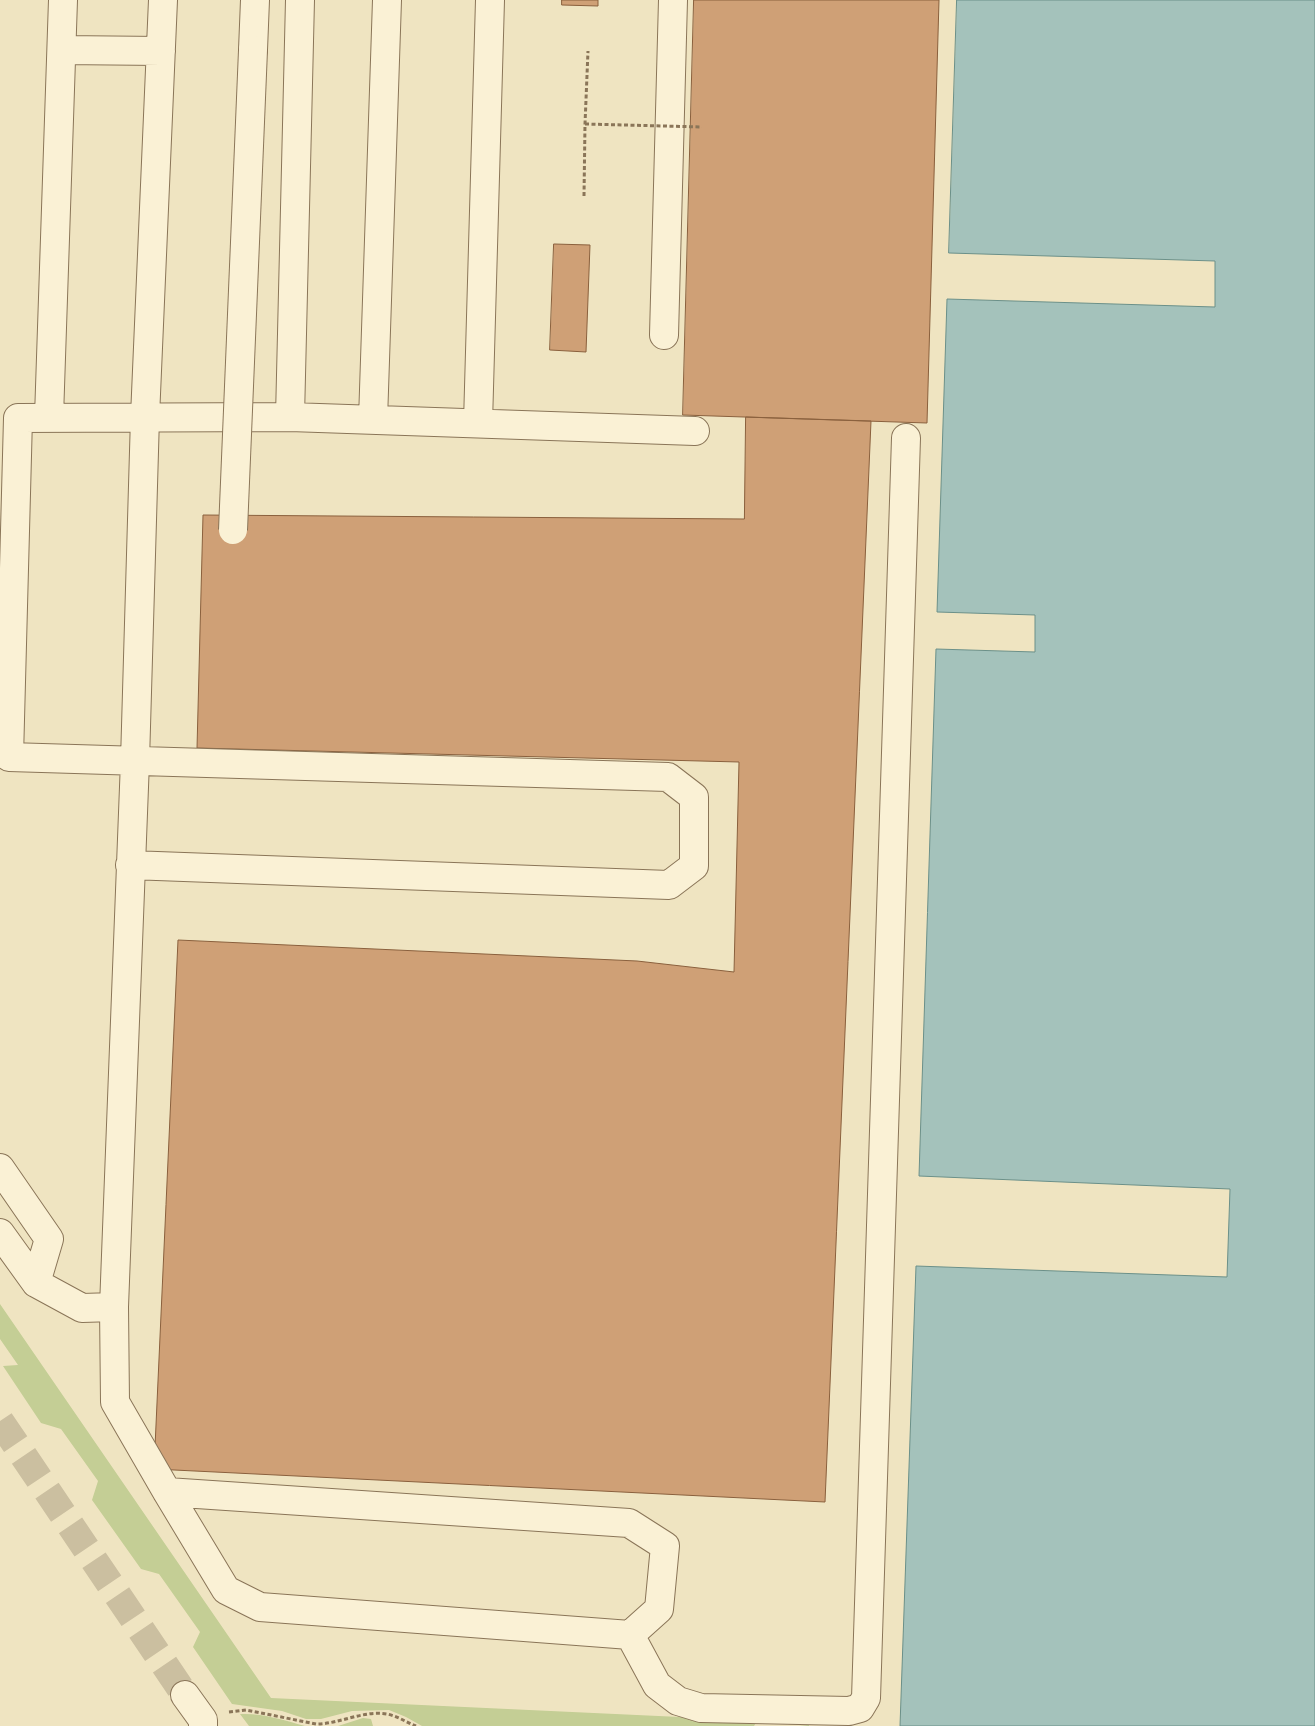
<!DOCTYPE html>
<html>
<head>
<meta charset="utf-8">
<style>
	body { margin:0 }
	canvas { display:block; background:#efe4c1 }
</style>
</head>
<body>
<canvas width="1315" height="1726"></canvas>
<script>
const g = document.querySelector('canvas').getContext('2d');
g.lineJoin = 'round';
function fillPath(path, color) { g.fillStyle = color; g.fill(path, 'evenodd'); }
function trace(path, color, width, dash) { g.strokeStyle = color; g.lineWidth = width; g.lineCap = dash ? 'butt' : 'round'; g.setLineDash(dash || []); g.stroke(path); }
fillPath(new Path2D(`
	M0,1304L271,1698L809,1723V1726L757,1721L754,1726H422L406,1717L389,1710L352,1711L321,1719H306L282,1711L232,1704L193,1647L200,1632L159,1574L141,1569L92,1500L98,1481L61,1429L41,1423L3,1366L18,1365L0,1339Z
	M240,1714C262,1713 284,1720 305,1726H249Z
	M363,1718L371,1719L373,1726H338Z`), '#c4ce95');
const water = new Path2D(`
	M957,0H1315V1726H900L916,1266L1227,1277L1230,1189L919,1176L936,649L1035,652V615L937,612L947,299L1215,307V261L949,253Z`);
fillPath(water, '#a4c2bb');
trace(water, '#6b9089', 1);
const building = new Path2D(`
	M562,0H598V6L562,5Z
	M694,0H939L927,423L683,415Z
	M554,244L590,245L586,352L550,350Z
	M746,417L871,421L825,1502L154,1469L178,940L637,961L734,972L739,762L197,748L203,515L744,519Z`);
fillPath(building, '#cfa076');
trace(building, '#8a603d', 1);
trace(new Path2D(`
	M0,1421L185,1695`), '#cbbfa0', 28, [28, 14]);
const minor = new Path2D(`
	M163,0L145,417L135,761L114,1307L115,1402L167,1492L226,1590L260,1607L630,1635L659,1609L665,1546L629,1523L167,1492
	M300,0L290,417L695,431
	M62,50L161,51
	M253,50L255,0
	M664,335L673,0
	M49,417L63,0
	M373,420L387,0
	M478,423L490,0
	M130,865L669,885L694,866V797L668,777L9,757L18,418L290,417
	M0,1168L49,1239L36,1283
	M0,1233L36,1283L82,1308L114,1307
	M630,1635L657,1685L678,1701L701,1708L849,1711L860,1708L866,1698L906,438
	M185,1695L203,1720V1726`);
trace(minor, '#8a7558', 30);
trace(new Path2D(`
	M584,196L585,124L588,51
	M229,1712L246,1710L316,1724C340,1724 363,1710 387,1714C397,1716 406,1722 416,1726`), '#8a7558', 3, [4, 2.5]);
trace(minor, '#faf1d5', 28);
const minorBridge = new Path2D(`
	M233,530L253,50`);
trace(minorBridge, '#8a7558', 30, []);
trace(new Path2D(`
	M585,124L702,127`), '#8a7558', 3, [4, 2.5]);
trace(minorBridge, '#faf1d5', 28);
</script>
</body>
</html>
